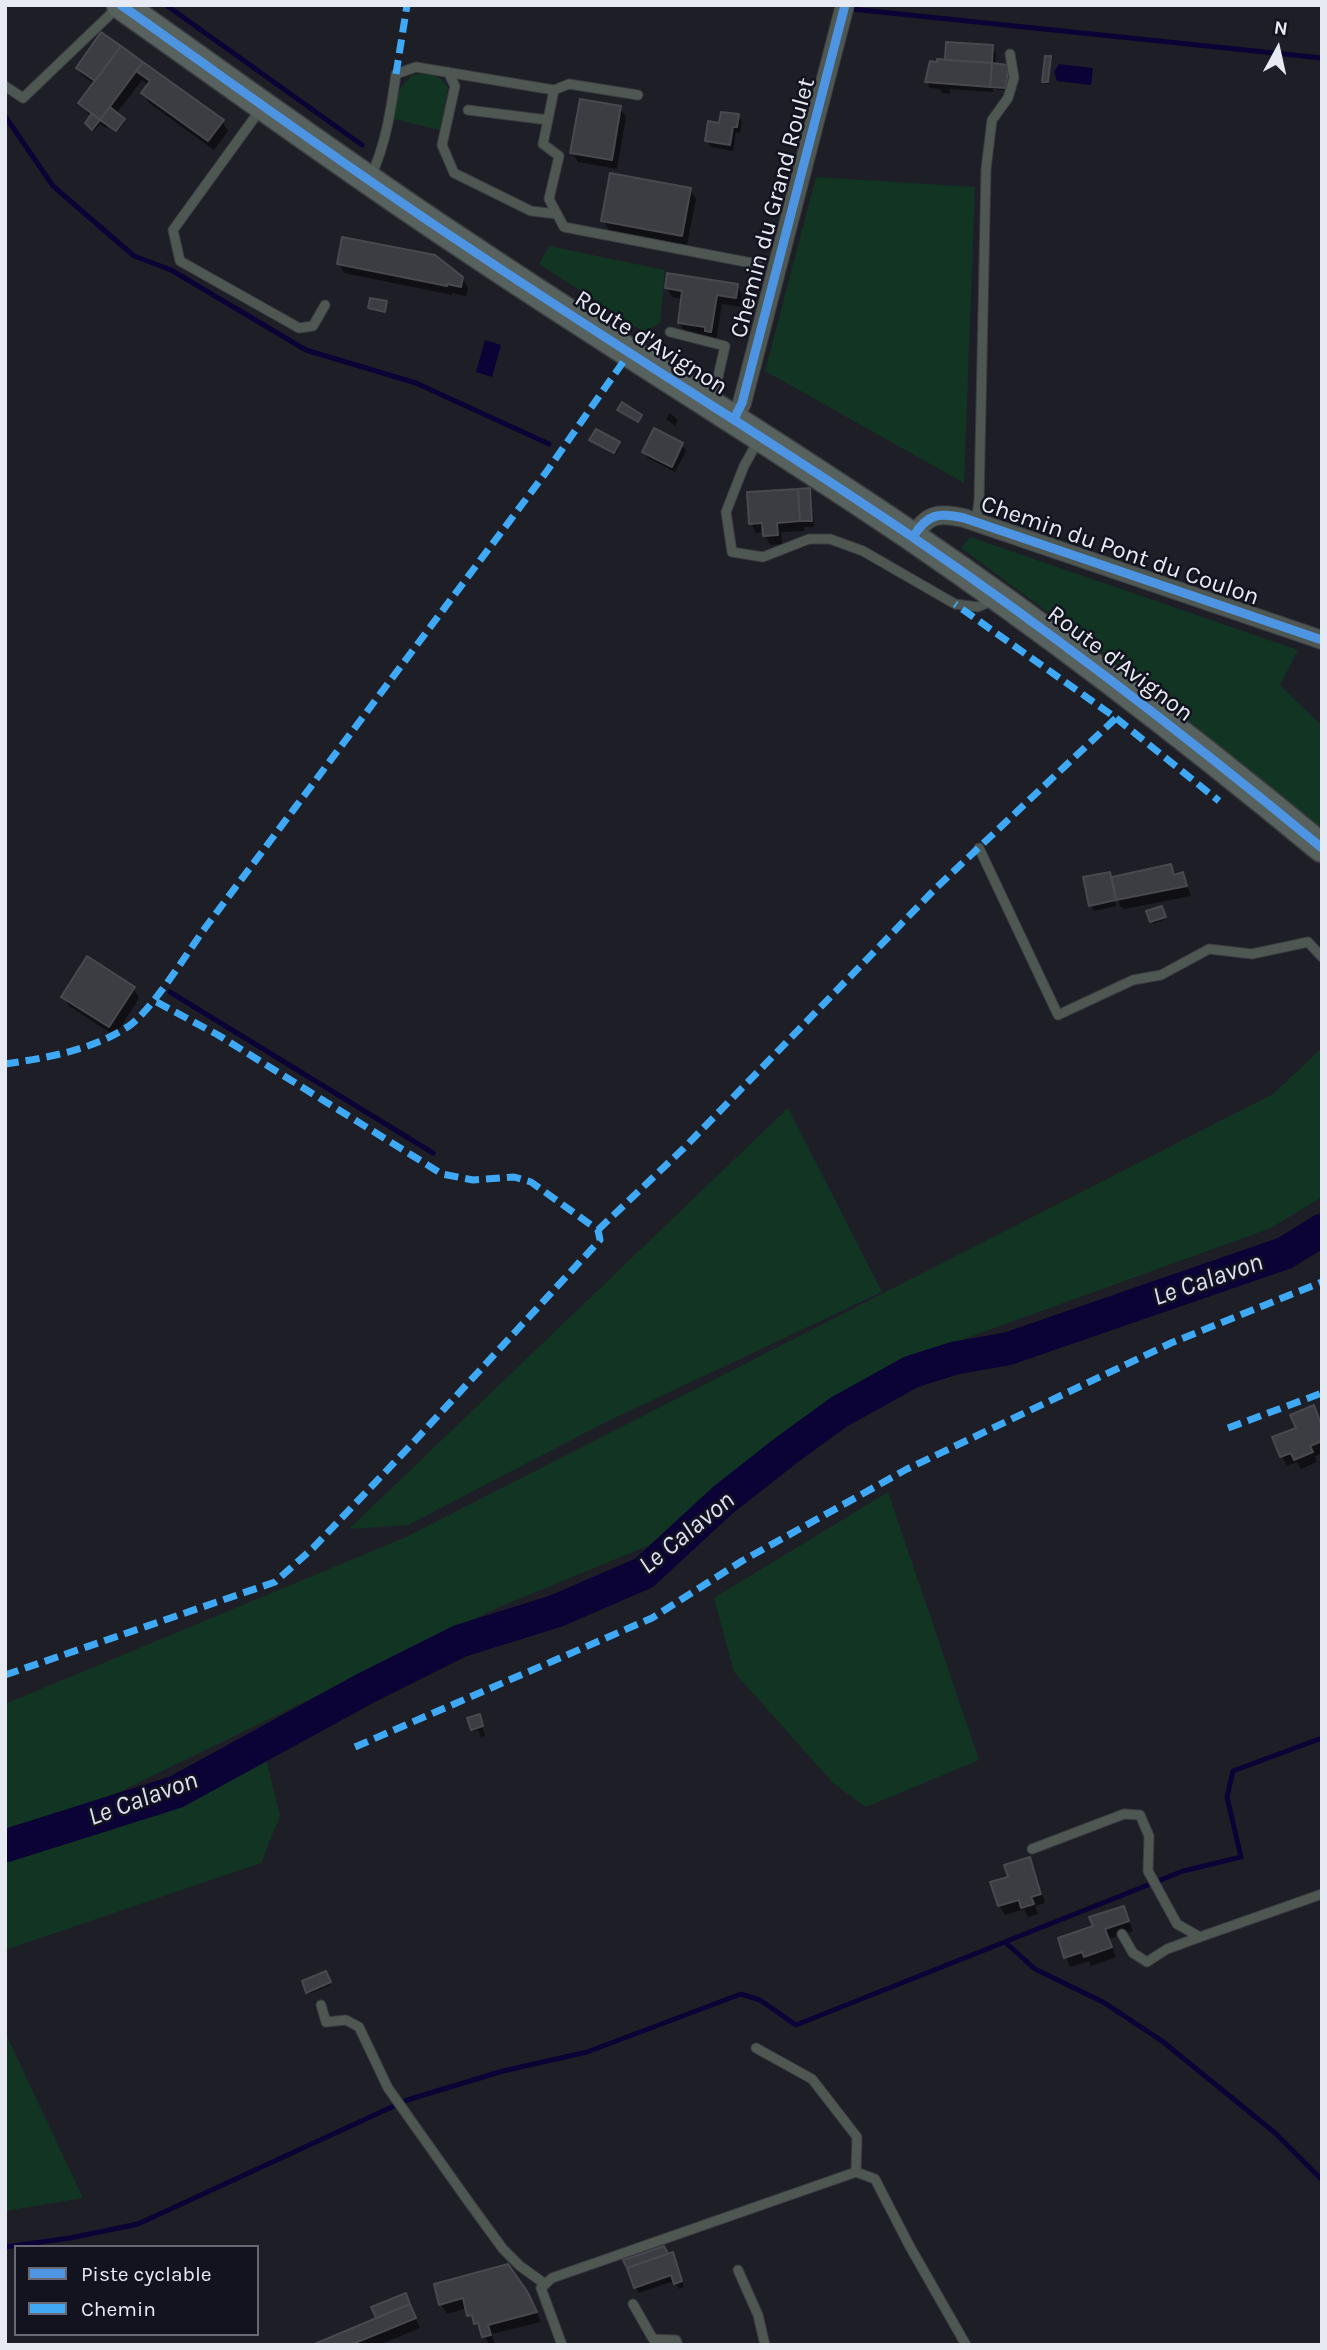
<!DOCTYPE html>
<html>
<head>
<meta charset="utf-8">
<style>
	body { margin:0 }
	#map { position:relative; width:1327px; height:2350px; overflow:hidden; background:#1e1f26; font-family:Karla,sans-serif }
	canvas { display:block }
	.frame { position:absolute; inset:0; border:7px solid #e8eaf3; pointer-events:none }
	.legend { position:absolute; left:14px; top:2245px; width:245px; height:91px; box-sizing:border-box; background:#12131f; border:2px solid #686974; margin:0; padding:9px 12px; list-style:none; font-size:21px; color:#e8eaf3 }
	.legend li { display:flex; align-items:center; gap:14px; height:35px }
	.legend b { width:35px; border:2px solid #686974 }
	.north { position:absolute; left:1243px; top:14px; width:70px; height:70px; -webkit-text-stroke:5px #12131f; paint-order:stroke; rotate:8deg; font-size:19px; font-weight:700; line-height:28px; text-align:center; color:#e8eaf3 }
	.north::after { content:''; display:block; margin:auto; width:24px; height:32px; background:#e8eaf3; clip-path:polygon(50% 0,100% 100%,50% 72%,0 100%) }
</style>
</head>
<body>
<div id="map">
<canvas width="1327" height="2350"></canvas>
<div class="frame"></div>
<ul class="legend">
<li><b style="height:9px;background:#4d94e3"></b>Piste cyclable</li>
<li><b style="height:9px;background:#3fa9f5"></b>Chemin</li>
</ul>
<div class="north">N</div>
</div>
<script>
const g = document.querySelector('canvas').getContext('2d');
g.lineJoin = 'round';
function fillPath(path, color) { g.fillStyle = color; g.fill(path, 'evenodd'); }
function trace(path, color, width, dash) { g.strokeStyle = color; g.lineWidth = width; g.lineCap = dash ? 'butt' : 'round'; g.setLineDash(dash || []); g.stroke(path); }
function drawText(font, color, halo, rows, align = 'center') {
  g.font = font + ' Karla,sans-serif'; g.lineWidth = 5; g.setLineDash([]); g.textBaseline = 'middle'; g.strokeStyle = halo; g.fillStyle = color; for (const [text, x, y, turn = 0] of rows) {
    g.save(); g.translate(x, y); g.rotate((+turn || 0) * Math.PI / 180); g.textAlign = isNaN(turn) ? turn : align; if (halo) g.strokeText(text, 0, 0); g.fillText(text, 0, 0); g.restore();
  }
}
fillPath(new Path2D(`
	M430,73L441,79L448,88L440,130L394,119L398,91L412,75Z
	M816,177L975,187L964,483L765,371Z
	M549,246L665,270L660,323L644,332L539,264Z
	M970,537L1298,650L1280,685L1322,726V834L1123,668L961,548Z
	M1322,1048V1197L1271,1228L914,1357L852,1391L662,1540L497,1608L78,1812L5,1834V1704L406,1537L1273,1094Z
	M788,1108L882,1292L606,1422L408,1525L349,1529Z
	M888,1492L979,1760L866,1807L833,1783L734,1672L714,1598Z
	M266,1758L280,1816L261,1863L5,1950V1861L187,1803Z
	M5,2032L83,2198L5,2211Z`), '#113423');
fillPath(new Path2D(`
	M1059,64L1093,68L1091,85L1057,81L1054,72Z
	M485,340L501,345L492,377L476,372Z`), '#0b0335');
fillPath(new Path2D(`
	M101,34L222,121L228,131L214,150L149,103L143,93L149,85L142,80L116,114L125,122L117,132L108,126L106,128L100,124L94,131L88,126L91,117L81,104L95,84L81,75L78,69Z
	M992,47L996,53L995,65L1006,66L1008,69L1007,90L993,89V92L950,89V94L942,93L940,89L930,88L927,82L946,62Z
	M1050,58L1049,84H1045L1044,82Z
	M620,108L626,117L617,169L578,162L572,152Z
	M738,116L742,122L740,133L736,132L733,151L711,147L707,141L720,125Z
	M690,190L696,199L687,245L609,230L603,220Z
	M338,263L462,278L468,288L466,296L452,293V295L344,273Z
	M737,285L742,295L741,307L722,304L716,341L712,340L709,336L685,332L679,323L683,299L672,297L667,288Z
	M386,303V313L372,310L370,308Z
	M670,413L678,420L675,426L666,419Z
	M591,440L619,443L620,445L616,455Z
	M682,445L686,451L675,472L648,458L644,452Z
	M809,490L812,496L814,527H804L805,531L781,532L782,544L770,545L764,532L756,533L751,523Z
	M1170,866L1176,876L1183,874L1191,896L1124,909L1120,906L1113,878Z
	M1109,878L1116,906L1094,911L1091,905Z
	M1163,910L1166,919L1153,924L1148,912Z
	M133,988L139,998L115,1036L69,1006L63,997Z
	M1313,1407L1322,1425V1453L1315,1456L1317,1462L1301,1469L1297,1462L1287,1466L1282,1456Z
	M480,1719L485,1736L481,1737L478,1730L474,1731L472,1729Z
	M1029,1859L1035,1869L1045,1903L1035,1906L1038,1914L1028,1917L1024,1909L1005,1915L999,1905L1010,1878Z
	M1123,1908L1133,1931L1109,1939L1116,1957L1091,1966L1089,1961L1071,1967L1069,1965L1060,1939L1095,1927Z
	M325,1973L331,1985L309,1994L304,1982Z
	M675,2260L684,2287L679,2289L674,2281L639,2293L635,2287Z
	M436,2285L532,2303L541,2322L492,2334L495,2345H489L483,2332L477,2325H475L467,2308L447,2314L441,2304Z
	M408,2301L420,2328L379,2345H316L378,2319L374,2308Z`), '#0007');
trace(new Path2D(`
	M166,5L362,145
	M852,9L1322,58
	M5,116L53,186L134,256L171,270L306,350L416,383L549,444
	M170,992L433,1153
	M1005,1942L1035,1969L1103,2002L1162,2041L1274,2132L1322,2180
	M5,2247L70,2238L138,2224L407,2100L503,2071L587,2052L741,1994L760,2000L796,2025L1183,1871L1241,1857L1227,1797L1233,1771L1322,1738`), '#0b0335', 5);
trace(new Path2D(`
	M5,1846L176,1792L366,1688L460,1641L556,1611L644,1573L723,1500L788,1449L839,1412L911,1372L955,1358L1007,1349L1285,1253L1322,1230`), '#0b0335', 33);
const building = new Path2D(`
	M101,32L121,46L95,81L76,68Z
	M946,42L993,45L992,63L945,60Z
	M121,46L143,62L100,120L78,103Z
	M1045,56H1051L1048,82H1042Z
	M937,59L992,63L990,87L925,82L930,61L937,62Z
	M143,62L224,120L208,141L141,93L150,81L136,71Z
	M992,63L1008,65L1006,88L990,87Z
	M580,99L621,106L612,160L570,153Z
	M110,107L125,119L116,131L100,120Z
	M721,112L739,114L737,127H733L730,145L705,141L708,121L719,123Z
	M92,113L100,120L92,130L85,123Z
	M610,173L691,188L682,236L601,221Z
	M342,237L435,255L463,277L461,287L447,284V286L337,264Z
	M667,273L738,284L736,298L717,295L711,332L705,331V327L678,323L682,291L665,288Z
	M370,298L387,301L385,312L368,308Z
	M622,402L642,415L638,422L617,410Z
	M654,428L683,443L672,467L642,452Z
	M596,429L620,442L614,453L589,440Z
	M810,488L812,521H800L798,489Z
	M798,489L800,521L777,523L778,535L763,536L762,523L749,524L747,492Z
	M1171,864L1174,875L1183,872L1187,886L1116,900L1112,877Z
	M1110,872L1116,900L1089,906L1083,877Z
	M1162,906L1166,917L1150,922L1146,911Z
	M87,956L135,987L109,1027L61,997Z
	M1314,1405L1322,1427V1441L1310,1446L1313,1452L1294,1460L1291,1453L1280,1457L1272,1437L1296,1428L1290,1415Z
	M480,1714L483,1726L471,1730L467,1718Z
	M1030,1857L1041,1894L1031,1897L1034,1904L1021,1908L1019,1900L998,1906L990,1882L1008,1877L1004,1865Z
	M1124,1906L1129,1921L1105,1929L1112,1947L1084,1957L1082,1952L1064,1958L1058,1938L1093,1926L1089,1917Z
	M326,1971L331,1982L306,1993L302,1981Z
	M664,2246L668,2254L627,2268L623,2260Z
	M673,2252L682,2281L674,2284L671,2275L634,2288L627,2268Z
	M508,2264L527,2291L537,2312L488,2325L491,2335L482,2337L478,2323L474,2324L472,2315L467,2316L463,2298L439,2305L434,2284Z
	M406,2293L410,2304L376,2318L371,2307Z
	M410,2304L416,2318L350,2345H312Z`);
fillPath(building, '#3c3d43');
trace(building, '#48494f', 2);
const service = new Path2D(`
	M448,72L455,86L442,145L454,173L531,211L557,214
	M5,86L23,98L119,6
	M554,90L543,144L559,156L549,199L564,227L757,264
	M260,110L173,230L180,261L299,328L313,326L325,305
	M468,110L548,120
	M371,176C386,144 391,109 396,74L416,67L554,90L569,84L638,95
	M670,332L725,346L718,377L709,400
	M758,441L744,466L726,512L732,552L763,557L809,539H830L863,551L955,604L978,607L994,600
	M976,522L979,501L986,169L992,120L1008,98L1014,78L1010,54
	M979,848L1058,1015L1133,980L1161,975L1209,949L1252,954L1308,942L1322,957
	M1032,1849L1124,1814L1140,1815L1149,1836L1148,1871L1177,1924L1200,1937L1322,1894
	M1122,1934L1133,1953L1147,1962L1167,1949L1200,1937
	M321,2005L326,2022L346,2020L359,2027L388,2088L468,2201L503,2249L520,2266L545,2284
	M756,2048L812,2079L857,2137L856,2172
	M738,2270L758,2315L765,2345
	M633,2304L653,2339L676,2340L678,2345
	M562,2345L541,2288L552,2278L856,2172L875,2179L909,2245L966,2345`);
const minor = new Path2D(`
	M734,419L742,403L845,5
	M913,537C927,514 938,512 964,518L1322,640`);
const primary = new Path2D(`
	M121,5C236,86 349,169 466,246C613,345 764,436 911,536C1053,633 1189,738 1322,848`);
trace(service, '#3b3c42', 11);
trace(minor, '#3b3c42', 20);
trace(primary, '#3b3c42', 31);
trace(service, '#4e5752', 9);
trace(minor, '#4e5752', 18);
trace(primary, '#57615d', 28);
trace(new Path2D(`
	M396,74L407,5
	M1116,718L1219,801
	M5,1064C46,1058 93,1050 129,1026C152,1010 187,953 205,928L547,471L630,352
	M598,1230L684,1148L936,888L1116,718L955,604
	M1228,1428L1322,1393
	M5,1675L275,1582L313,1548L410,1446L600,1240L598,1230L531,1182L514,1177L473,1180L442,1174L218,1035L153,1000
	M355,1747L652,1618L742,1561L907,1469L1171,1343L1322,1282`), '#3fa9f5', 7, [14, 7]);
trace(new Path2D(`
	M121,5C236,86 349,169 466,246C613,345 764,436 911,536C1053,633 1189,738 1322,848
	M734,419L742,403L845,5
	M913,537C927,514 938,512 964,518L1322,640`), '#4d94e3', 9);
drawText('24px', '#e8eaf3', '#12131f', [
	["Chemin du Grand Roulet",773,208,-75],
	["Route d'Avignon",651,343,32],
	["Chemin du Pont du Coulon",1120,551,19],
	["Route d'Avignon",1120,664,37]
]);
drawText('italic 26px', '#dde0f3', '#12131f', [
	["Le Calavon",1208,1280,-19],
	["Le Calavon",687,1533,-39],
	["Le Calavon",143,1799,-20]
]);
</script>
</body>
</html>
